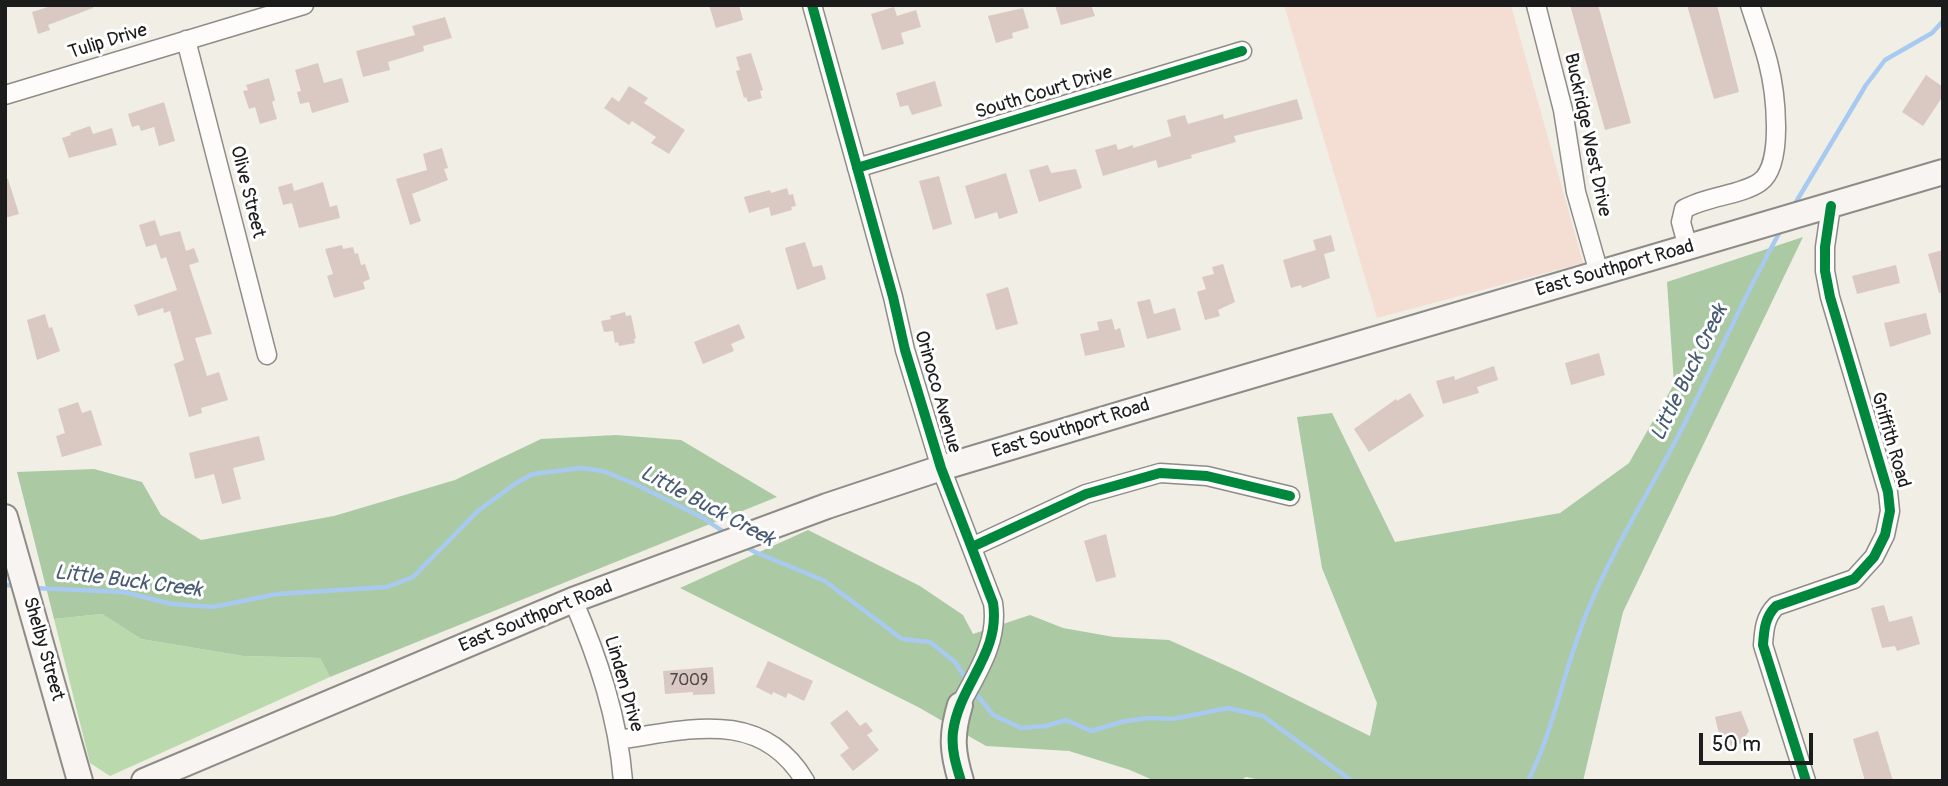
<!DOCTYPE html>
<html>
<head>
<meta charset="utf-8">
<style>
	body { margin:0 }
	#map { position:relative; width:1948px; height:786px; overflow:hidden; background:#f1eee5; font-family:Pangolin,sans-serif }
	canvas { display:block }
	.frame { position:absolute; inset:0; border:7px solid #1c1c1c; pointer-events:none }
	.scale { position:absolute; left:1699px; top:733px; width:114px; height:32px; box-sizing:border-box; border:4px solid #1c1c1c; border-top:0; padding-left:9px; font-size:21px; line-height:24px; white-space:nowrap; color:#1c1c1c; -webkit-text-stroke:5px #fff; paint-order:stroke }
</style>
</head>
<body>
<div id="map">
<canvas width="1948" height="786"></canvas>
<div class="frame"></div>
<div class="scale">50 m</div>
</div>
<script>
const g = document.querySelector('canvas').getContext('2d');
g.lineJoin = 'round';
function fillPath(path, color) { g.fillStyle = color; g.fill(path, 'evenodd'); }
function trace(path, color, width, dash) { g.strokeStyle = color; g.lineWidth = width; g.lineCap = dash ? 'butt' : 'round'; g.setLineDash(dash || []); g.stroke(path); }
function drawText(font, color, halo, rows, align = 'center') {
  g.font = font + ' Pangolin,sans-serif'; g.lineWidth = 6; g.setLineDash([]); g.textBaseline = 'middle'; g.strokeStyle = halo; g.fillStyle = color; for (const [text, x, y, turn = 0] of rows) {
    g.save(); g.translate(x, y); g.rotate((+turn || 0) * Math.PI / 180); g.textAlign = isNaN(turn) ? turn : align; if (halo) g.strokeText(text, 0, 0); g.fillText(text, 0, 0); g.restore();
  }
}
fillPath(new Path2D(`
	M1284,5H1511L1583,263L1377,318Z`), '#f4ded4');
fillPath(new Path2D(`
	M102,614L141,639L243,656L320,658L330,677L110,776L90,763L54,619Z`), '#badaad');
fillPath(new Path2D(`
	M1803,237L1623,612L1583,781H1266L1246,777L1240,781H1155L1130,770L1069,751L986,746L918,707L680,588L808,530L920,586L963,615L973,634L1030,615L1063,628L1114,637L1169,640L1240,672L1370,736L1377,703L1322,568L1297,417L1332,413L1395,542L1560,513L1629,463L1674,384L1667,282Z
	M616,435L681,440L777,497L330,677L320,658L243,656L141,639L102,614L54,619L17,472L94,469L142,482L161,515L201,540L334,516L455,480L541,439Z`), '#abcaa4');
trace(new Path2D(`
	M1793,207L1866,85L1885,60L1932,33L1943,21
	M746,547L755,552L825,581L902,639L930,642L955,662L968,682
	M5,585L18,586
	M33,588L123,592L172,604L213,607L277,594L387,587L413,577L479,510L516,483L533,474L581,468L603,471L635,484L703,518L727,534
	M973,690L993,715L1021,728L1046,726L1066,720L1091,731L1125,721L1149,718L1173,719L1228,708L1263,716L1352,781
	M1528,781C1556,725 1565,662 1590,605C1614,548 1647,495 1676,440C1712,371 1742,299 1781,230`), '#a8caf0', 4.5);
fillPath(new Path2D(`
	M54,5H93V8L48,25L50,30L38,34L32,12Z
	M709,5H739L743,20L716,28Z
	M1055,5H1091L1095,16L1061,25Z
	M1570,5H1598L1631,123L1605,130Z
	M1687,5H1717L1739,92L1714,99Z
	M894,7L897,16L916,10L921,27L901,33L904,44L882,50L871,14Z
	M1023,8L1029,28L1012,33L1013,38L996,43L988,16Z
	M445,17L452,38L423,46L424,51L388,62L390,70L363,77L356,51L415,35L412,26Z
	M751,53L763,90L760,91L762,98L748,102L746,97L744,98L736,71L740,70L736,57Z
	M318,63L324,83L342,78L349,102L312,113L309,102L300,104L297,92L301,91L295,70Z
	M1926,75L1943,87V96L1923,126L1902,112Z
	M269,78L275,100L272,102L277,119L260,124L255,107L249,109L243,91L248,90L246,85Z
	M935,81L942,106L912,115L908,105L900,107L896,93Z
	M629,86L648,98L644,103L685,130L669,154L651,143L656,137L632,121L629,125L604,108L612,97L619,102Z
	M1297,99L1303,119L1234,136L1236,142L1191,155L1192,158L1158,168L1156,160L1103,176L1095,150L1116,144L1118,150L1133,145V148L1171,136L1167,120L1185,115L1188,124L1223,114L1224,119Z
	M164,102L175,141L159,146L154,127L141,131L139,125L132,127L128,114Z
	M90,126L93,134L112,128L117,145L69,158L62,138L71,135L70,133Z
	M442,148L448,168L444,169L448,180L412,194L421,221L410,225L396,179L427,170L423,154Z
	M1048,165L1051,173L1076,169L1082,188L1039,202L1029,170Z
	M1006,173L1018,213L999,219L997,212L975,219L965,186Z
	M939,176L952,224L933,230L919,181Z
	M5,179H8L19,214L5,218Z
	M323,182L330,207L337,205L340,218L299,228L292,203L283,205L278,187L292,183L294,191Z
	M787,188L789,195L793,194L796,206L791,207L792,210L771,216L769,207L749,213L744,197L770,190L771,193Z
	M155,220L160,236L180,231L186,251L194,248L199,262L189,265L212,334L195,338L207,376L219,372L228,400L201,408L202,413L189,417L174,364L184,360L170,311L164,313L163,308L138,316L134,305L177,290L166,257L161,259L156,244L146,247L139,225Z
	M1331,235L1335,251L1324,254L1330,278L1302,288L1301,285L1291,288L1283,260L1316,250L1313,240Z
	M805,242L813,267L822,265L826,279L797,290L785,248Z
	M342,245L343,249L353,247L355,254L358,253L361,265L365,264L370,279L363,282L365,289L334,298L327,276L333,274L325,249Z
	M1943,250V293H1939L1928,254Z
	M1223,264L1235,302L1218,310L1220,316L1205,320L1197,292L1206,289L1202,277L1214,274L1212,267Z
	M1896,265L1900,283L1857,294L1852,276Z
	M1008,287L1018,324L996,330L986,294Z
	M1150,299L1154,314L1175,308L1181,330L1147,339L1137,302Z
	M625,312L626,316L631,315L636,338L634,339L635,343L619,346L618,342L615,343L613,331L604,332L601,321L611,319L610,316Z
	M1926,313L1931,334L1890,347L1884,323Z
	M45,314L49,328L52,327L60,351L37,360L27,320Z
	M1112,319L1115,330L1120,328L1125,347L1085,356L1080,334L1099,330L1097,322Z
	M739,324L745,338L731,344L734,351L703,364L694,342Z
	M1599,353L1605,375L1571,385L1565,363Z
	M1494,366L1498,380L1477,387L1479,393L1443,404L1436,381L1454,376L1455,380Z
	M1410,393L1424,416L1369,452L1354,429L1396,399L1397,401Z
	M78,402L82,413L91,410L102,445L62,457L56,436L65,433L58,409Z
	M259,436L265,460L233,468L241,499L222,504L214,474L195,479L189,453Z
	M1106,534L1116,577L1096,582L1084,541Z
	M1884,605L1889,622L1912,616L1920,644L1897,651L1895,646L1882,648L1871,608Z
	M768,661L813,681L804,701L788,693L786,698L773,692L772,695L756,687Z
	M713,667L715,694L693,695V692L665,694L663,671Z
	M847,710L860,726L866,722L873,731L867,735L879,750L853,771L840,755L849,748L830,723Z
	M1741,711L1749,731L1745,737L1747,742L1731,746L1729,740L1721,742L1715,717Z
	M1878,731L1893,781H1865L1853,739Z`), '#dac9c3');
const street = new Path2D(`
	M812,5L893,297L905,350L941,468L993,603C999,641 977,673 960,705
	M1536,5L1563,110L1576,192L1599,273
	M186,40L267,355
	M5,95L304,5
	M857,168L1242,51
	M1688,248L1681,222L1684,209C1707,196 1742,195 1760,182C1785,164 1775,89 1768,62C1763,43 1756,24 1750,5
	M972,547L1086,494L1160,473L1207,476L1290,496
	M573,600C598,658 618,717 623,781
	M618,740C687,730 761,707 805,781
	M1806,781L1763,645C1764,630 1765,617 1776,606L1854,579L1874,557L1885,535L1890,511L1888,492L1830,297L1825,271V247L1831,206`);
const secondary = new Path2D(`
	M5,517L80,781
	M960,705C951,735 952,751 961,781
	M144,781L573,600L827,506L941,468L1148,406L1943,172`);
trace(street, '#8d8c87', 21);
trace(secondary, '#8d8c87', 28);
trace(street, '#fdfcfb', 18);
trace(secondary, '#f7f4f1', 24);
trace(new Path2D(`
	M812,5L893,297L905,350L941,468L993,603C1001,653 959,685 953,732C951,749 956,765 961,781
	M857,168L1242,51
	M972,547L1086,494L1160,473L1207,476L1290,496
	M1806,781L1763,645C1764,630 1765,617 1776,606L1854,579L1874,557L1885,535L1890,511L1888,492L1830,297L1825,271V247L1831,206`), '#00873e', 10);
drawText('16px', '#4c4746', null, [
	["7009",689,681]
]);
drawText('19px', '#1c1c1c', '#fff', [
	["Tulip Drive",108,42,-17],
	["South Court Drive",1044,93,-17],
	["Buckridge West Drive",1587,135,78],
	["Olive Street",247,192,76],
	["East Southport Road",1615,269,-16],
	["Orinoco Avenue",937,392,74],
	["East Southport Road",1071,429,-17],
	["Griffith Road",1890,440,74],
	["East Southport Road",536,617,-22],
	["Shelby Street",43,649,74],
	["Linden Drive",623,684,74]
]);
drawText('italic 21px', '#485b73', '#fff', [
	["Little Buck Creek",1690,373,-64],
	["Little Buck Creek",707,507,28],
	["Little Buck Creek",128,582,7]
]);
</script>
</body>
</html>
